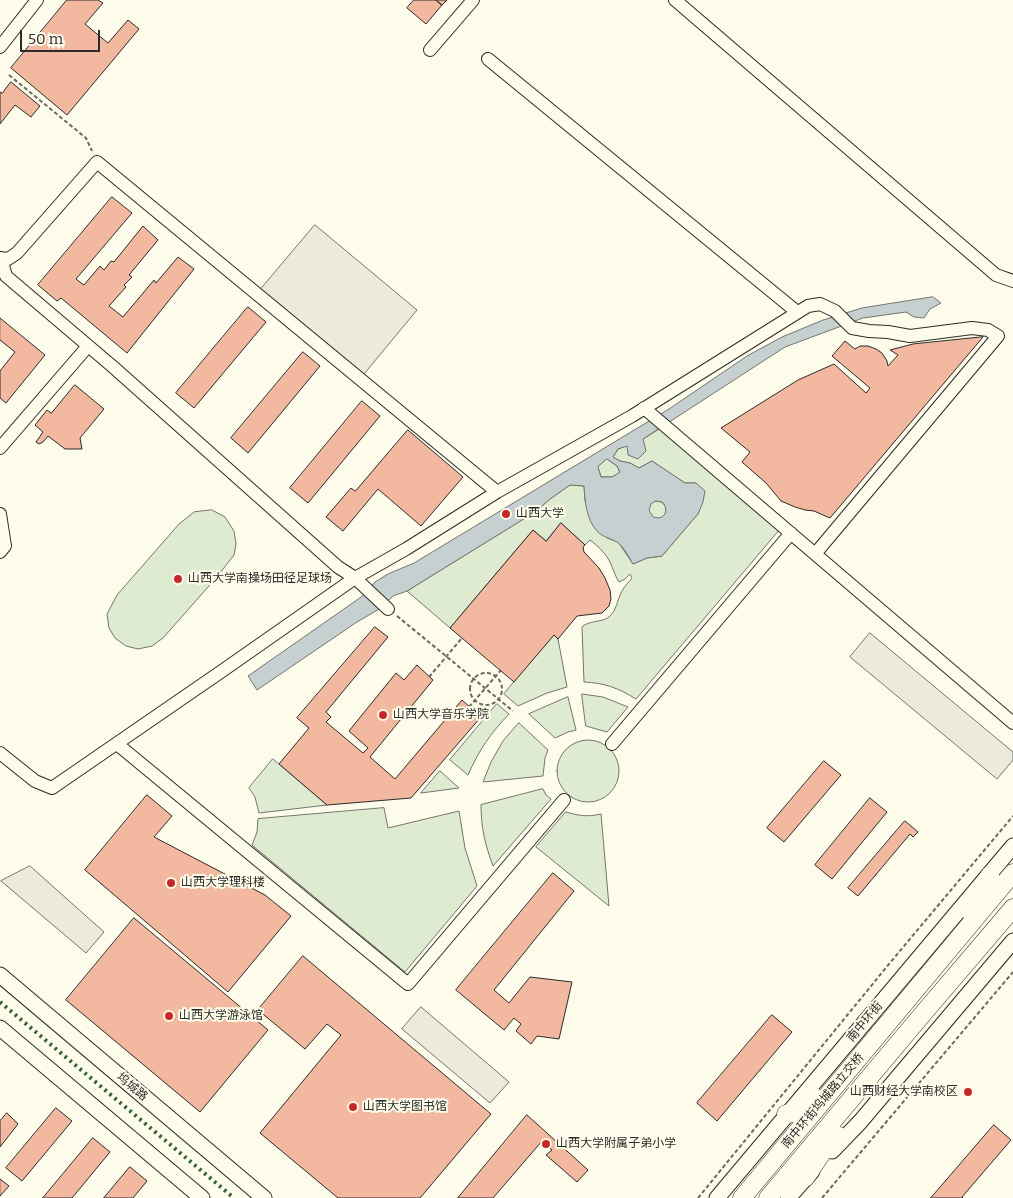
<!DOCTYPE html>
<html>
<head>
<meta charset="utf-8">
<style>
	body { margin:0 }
	#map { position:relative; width:1013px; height:1198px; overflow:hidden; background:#fdfbea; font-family:Bitter,serif }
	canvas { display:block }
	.scale { position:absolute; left:20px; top:30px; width:80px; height:22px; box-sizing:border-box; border:2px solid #2b2b2b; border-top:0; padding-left:6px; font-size:15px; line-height:18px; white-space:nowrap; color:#2b2b2b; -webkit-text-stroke:4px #fdfbea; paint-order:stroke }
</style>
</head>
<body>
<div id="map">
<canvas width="1013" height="1198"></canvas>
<div class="scale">50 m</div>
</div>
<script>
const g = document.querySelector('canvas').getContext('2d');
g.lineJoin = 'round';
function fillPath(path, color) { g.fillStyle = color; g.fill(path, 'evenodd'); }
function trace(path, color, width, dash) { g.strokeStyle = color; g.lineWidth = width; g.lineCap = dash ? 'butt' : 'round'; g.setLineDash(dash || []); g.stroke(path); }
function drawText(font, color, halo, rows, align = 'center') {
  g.font = font + ' Bitter,"Noto Sans SC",serif'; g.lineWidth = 4; g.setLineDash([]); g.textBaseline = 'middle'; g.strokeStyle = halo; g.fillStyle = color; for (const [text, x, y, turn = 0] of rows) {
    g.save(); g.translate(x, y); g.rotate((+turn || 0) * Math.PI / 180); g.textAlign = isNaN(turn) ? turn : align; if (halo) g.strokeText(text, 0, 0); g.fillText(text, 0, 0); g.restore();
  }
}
const green = new Path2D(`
	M660,429L780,529L636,699C618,688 605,683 584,682L582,627C589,620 601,623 609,617C617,610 617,600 622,591C624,587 629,582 632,578L630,574L625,579L619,582C615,576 613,568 609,560C604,552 598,546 590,540L585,545L561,523L546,541L533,530L450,628L407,591L535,512L550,499L570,485L584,486L585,501L607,538L618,542L633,564L647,558L662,556L691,522L698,514L696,483H685L652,461L639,468L630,463L620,461L613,457L618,449L643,439Z
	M607,459L617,466L620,473L612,477H601L598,467Z
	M648 510a9 9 0 1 1 18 0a9 9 0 1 1-18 0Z
	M212,510L225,517L234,531L236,544L234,555L216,578L163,638L152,646L138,649L126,646L115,638L109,628L107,614L117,595L179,524L194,512Z
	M554,635L558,639L567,687L547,693L518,706L504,694Z
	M582,694L603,697L628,707L607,732L586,726Z
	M568,697L576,730L568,732L555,738L529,714Z
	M497,704L509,714C490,734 479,750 468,775L450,760Z
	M519,723L548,750L545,758L543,776L483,782L491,762L503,741Z
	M557 771a31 31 0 1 1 62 0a31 31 0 1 1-62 0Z
	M273,759L327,805L259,813L255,797L249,788Z
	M440,771L459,788L421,793Z
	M543,789L546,795L551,799L493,866C485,844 481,828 481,805Z
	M384,808L388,828L459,811L465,848L477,886L405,972L252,845L257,832L258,819Z
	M566,812C580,816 587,817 601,814L609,906L536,847Z`);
fillPath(green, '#deebd1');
trace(green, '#74746e', 1);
const parking = new Path2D(`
	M315,225L417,310L364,374L261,289Z
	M870,633L1013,752V760L997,779L850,657Z
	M30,866L104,932L86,953L1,881Z
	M421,1007L509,1082L490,1103L402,1029Z`);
fillPath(parking, '#eceadb');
trace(parking, '#74746e', 1);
const water = new Path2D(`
	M933,297L941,303L930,309L924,318L914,317L906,312L863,318L785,347L643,439L646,451L638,459L628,455L627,446L618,449L613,457L620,461L630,463L639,468L652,461L685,483H696L705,491L703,502L698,514L691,522L662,556L647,558L633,564C629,557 624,547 617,542C610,538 602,537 597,531C586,519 585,501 584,486L570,485L550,499L535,512L407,591L393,596L381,608L357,622L257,690L248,676L364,595L375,582L388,574L414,563L669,409L747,356L782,337L823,320L862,308ZM607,459L617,466L620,472L612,477H601L598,467ZM656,501L662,502C668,508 667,516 659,518L653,517L649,510L651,504Z`);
fillPath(water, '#c7d0d0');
trace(water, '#74746e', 1);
const building = new Path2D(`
	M67,0H98L103,3L85,24L108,43L128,20L139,29L67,115L11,68Z
	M414,0H436L442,5L426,24L407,8Z
	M436,0H447L442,5Z
	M11,82L40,106L31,117L15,105L0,124V92L2,93Z
	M112,197L132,213L76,279L84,285L100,266L104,270L111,261L114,262L143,226L158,240L129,275L132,277L124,285L126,287L109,306L123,317L154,280L156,283L178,257L194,269L127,353L61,298L57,301L38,285Z
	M248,307L266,322L194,408L176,393Z
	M0,318L45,355L6,403L0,398V371L15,352L0,340Z
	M983,337L830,518L814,511L805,510L795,507L781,501L766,483L742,462L750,452L721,428L798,380L834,364L866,393L870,388L832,356L845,341L855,349L860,346H868L876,349L882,353L887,361L888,366L898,355L890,350L913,344Z
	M303,352L320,366L248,453L231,438Z
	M75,385L104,409L80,438L82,449H65L48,436L43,442L39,444L36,442L43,432L35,425L47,410L51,413Z
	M362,401L380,416L308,503L290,488Z
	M408,430L463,477L421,526L378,489L343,531L326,517L351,488L355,491Z
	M561,523L585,545L583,547L584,552L599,568L605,578L610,590L611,599L609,606L602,613L577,616L558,639L554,635L514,682L450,628L533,530L546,541Z
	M375,627L388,637L326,712L331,717L326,722L363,753L368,748L349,731L396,673L404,680L417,665L433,680L370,757L395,779L462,700L481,717L411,798L327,805L279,764L309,728L297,718Z
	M824,761L841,775L784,842L767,828Z
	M147,795L172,816L154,837L265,895L291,916L228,992L85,870Z
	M870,798L887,812L832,879L815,865Z
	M905,821L918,832L913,837L910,834L858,896L848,888Z
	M553,873L574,891L494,990L509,1003L530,977L572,982L559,1039L537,1036L531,1044L516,1031L521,1024L514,1018L504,1030L456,990Z
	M134,918L268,1030L200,1112L66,1000Z
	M303,956L491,1114L420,1198H338L260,1133L341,1035L327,1024L305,1049L258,1010Z
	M772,1015L792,1032L717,1121L697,1103Z
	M56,1108L72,1121L22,1181L6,1168Z
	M7,1113L18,1124L0,1147V1121Z
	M527,1115L588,1170L577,1182L546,1155L552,1150L542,1141L493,1198H458Z
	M994,1125L1011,1140L962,1197L963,1198H931Z
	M93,1138L110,1152L72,1198H43Z
	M130,1167L147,1181L133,1198H104Z
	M0,1179L9,1186L0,1196Z`);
fillPath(building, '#f2b8a0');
trace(building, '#2b2b2b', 1);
const minor = new Path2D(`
	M675,0L996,275L1013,281
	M0,47L37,0
	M430,50L473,0
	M488,59L797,312
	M0,258L8,259L17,253L97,162L497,492
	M1,259L6,276L112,366L338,567L355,578L406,549L497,492L632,416L808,306L820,304L835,311L852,328L869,331L888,332L910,336L972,328L988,330L998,336L815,554
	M644,408L1013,723
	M0,448L88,346
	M0,514L5,546L0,552
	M117,744L408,984L564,800
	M612,744L791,533
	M0,753L35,781L52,788L222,671L355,578L388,609`);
const major = new Path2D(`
	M0,975L264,1198
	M0,1028L202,1198
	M832,1151L860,1122L1013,941
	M717,1198L1013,846
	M788,1198L812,1171`);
const highway = new Path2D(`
	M971,913L990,875
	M786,1114L804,1111L815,1097
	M805,1178L822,1153L837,1135
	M742,1198L1013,873
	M768,1198L921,1016L1013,908`);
trace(minor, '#2b2b2b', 14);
trace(major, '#2b2b2b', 17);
trace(highway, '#2b2b2b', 19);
trace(new Path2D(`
	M9,75L86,138L92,151
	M397,616L513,711
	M698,1198L889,964L1013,816
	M822,1198L1013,972`), '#6a6964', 2, [4, 2.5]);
trace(minor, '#fdfbea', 12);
trace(major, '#fdfbea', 15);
trace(highway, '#fdfbea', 18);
trace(new Path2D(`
	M470 689a16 16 0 1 1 32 0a16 16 0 1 1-32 0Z
	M429,677L462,638
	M469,707L501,670`), '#6a6964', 2, [4, 2.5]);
trace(new Path2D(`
	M0,1002L234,1198`), '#34623c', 4, [2.5, 4]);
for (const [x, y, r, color] of [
	[506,514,5,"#c62828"],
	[178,579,5,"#c62828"],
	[383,715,5,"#c62828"],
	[171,883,5,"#c62828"],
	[169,1016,5,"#c62828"],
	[968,1092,5,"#c62828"],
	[353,1107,5,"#c62828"],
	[546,1144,5,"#c62828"]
]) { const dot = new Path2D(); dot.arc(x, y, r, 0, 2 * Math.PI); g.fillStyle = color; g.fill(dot); trace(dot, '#fdfbea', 2); }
drawText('12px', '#2b2b2b', '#fdfbea', [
	["山西大学",516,514],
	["山西大学南操场田径足球场",188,579],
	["山西大学音乐学院",393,715],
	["山西大学理科楼",181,883],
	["山西大学游泳馆",179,1016],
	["山西财经大学南校区",958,1092,"right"],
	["山西大学图书馆",363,1107],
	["山西大学附属子弟小学",556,1144]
], 'left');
drawText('12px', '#2b2b2b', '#fdfbea', [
	["南中环街",865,1022,-50],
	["坞城路",132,1087,40],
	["南中环街坞城路立交桥",823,1101,-50]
]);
</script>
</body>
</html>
